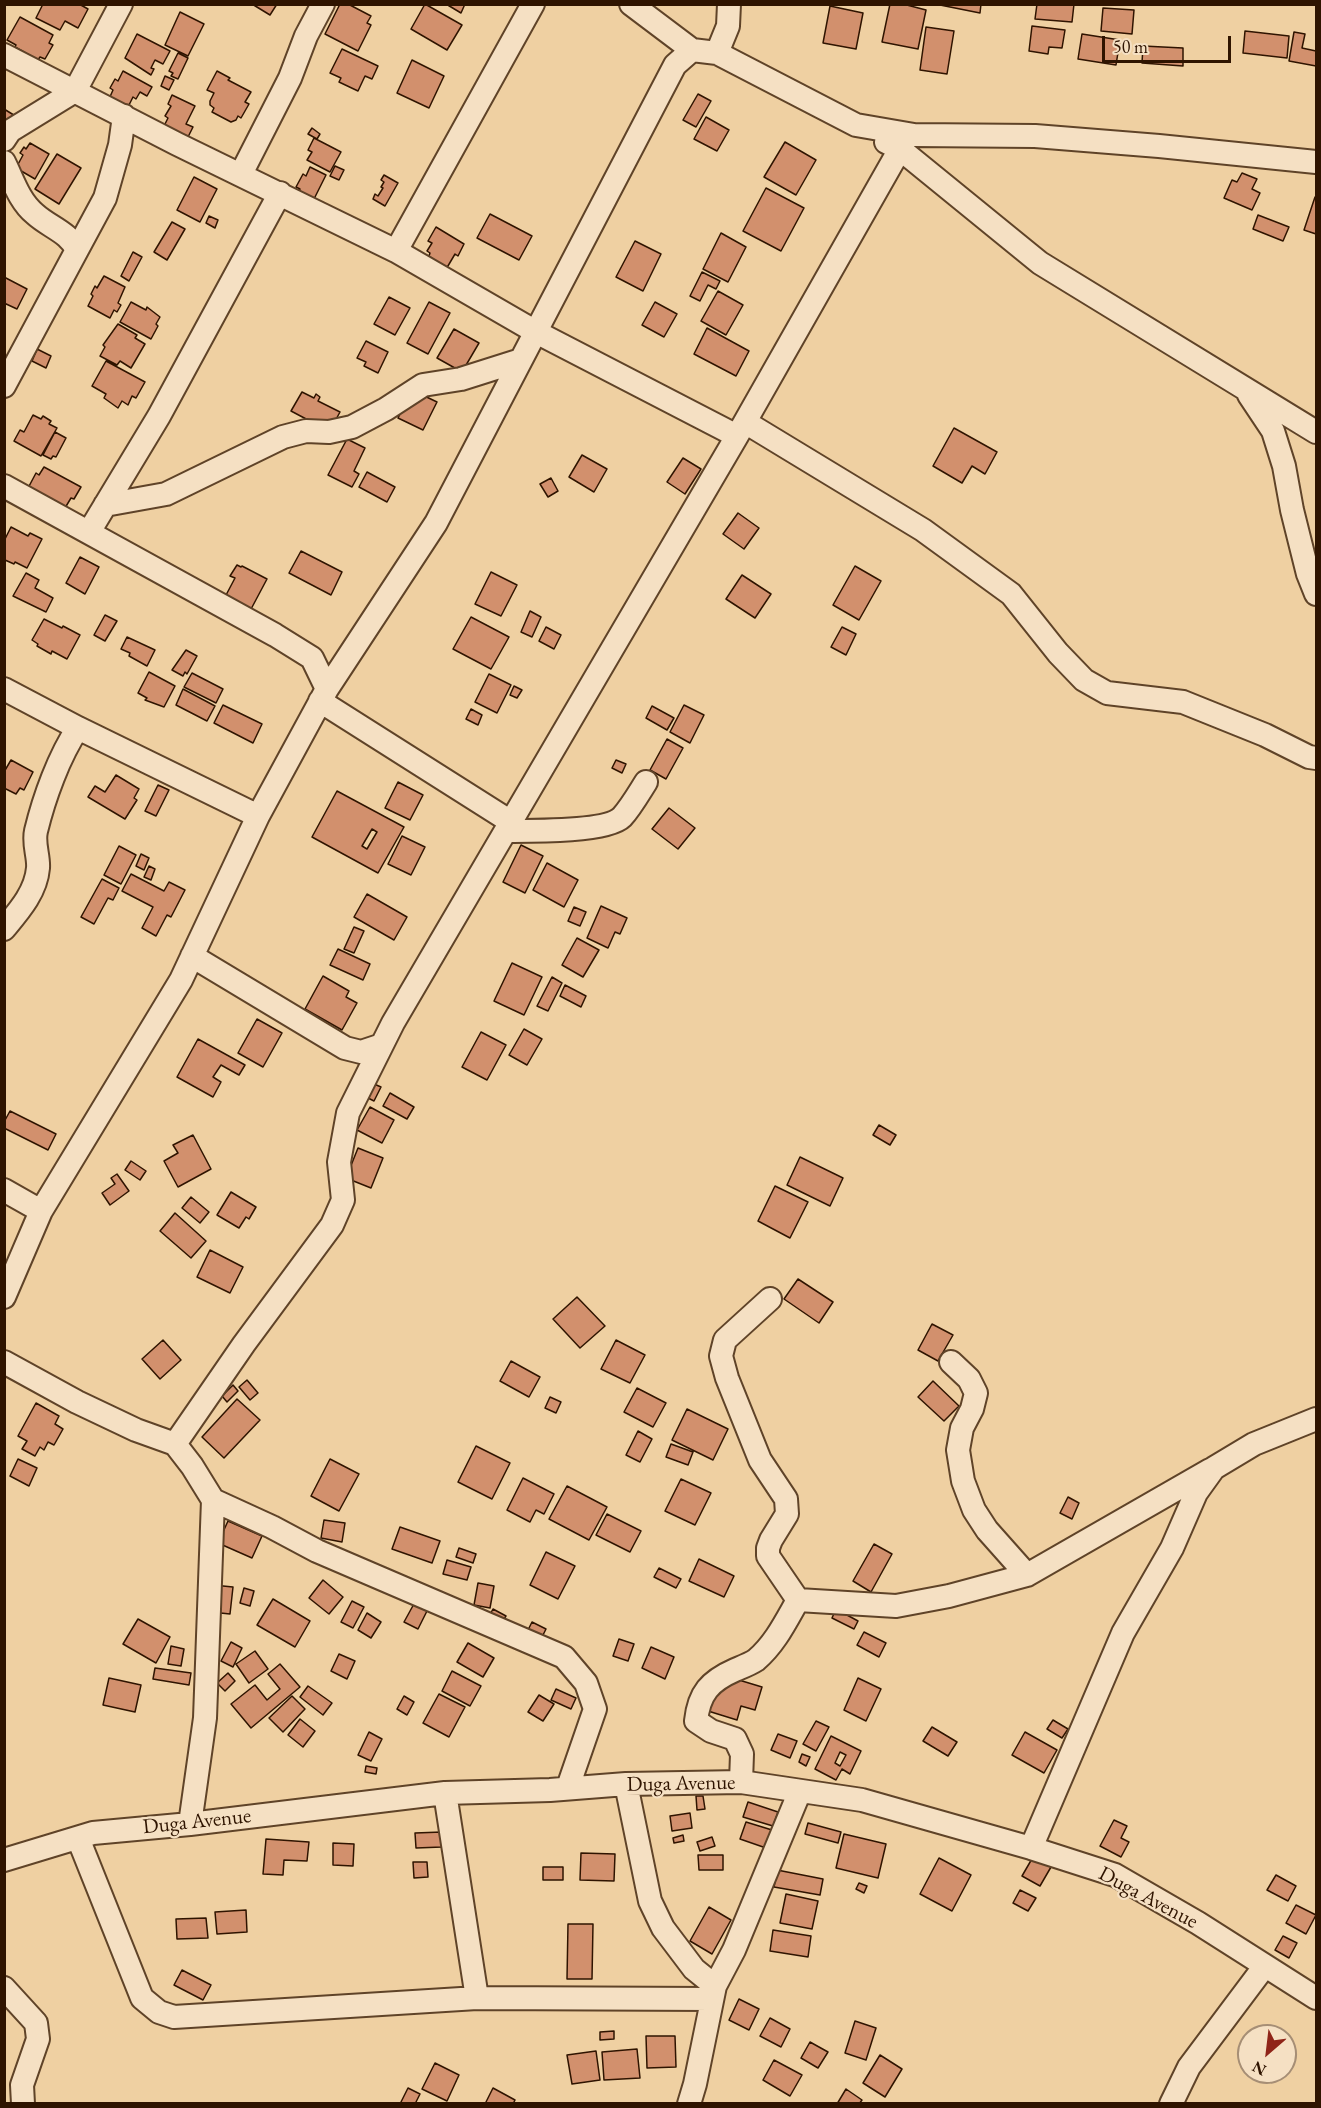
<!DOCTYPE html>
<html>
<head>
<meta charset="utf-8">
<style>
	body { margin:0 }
	#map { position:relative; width:1321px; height:2108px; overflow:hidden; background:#efd0a2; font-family:"EB Garamond",serif }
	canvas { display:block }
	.frame { position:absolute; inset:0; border:6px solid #2f1400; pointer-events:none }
	.north { position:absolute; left:1237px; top:2024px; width:60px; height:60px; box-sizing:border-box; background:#f5e0c3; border:2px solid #a68e75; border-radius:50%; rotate:208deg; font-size:16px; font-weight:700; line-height:24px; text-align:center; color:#2f1400 }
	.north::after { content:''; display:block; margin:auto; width:21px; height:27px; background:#8f2418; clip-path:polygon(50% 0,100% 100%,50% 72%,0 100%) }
	.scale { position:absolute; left:1102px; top:36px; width:129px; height:27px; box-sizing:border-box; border:3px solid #2f1400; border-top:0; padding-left:8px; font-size:18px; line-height:21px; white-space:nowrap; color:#2f1400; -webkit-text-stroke:4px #f5e0c3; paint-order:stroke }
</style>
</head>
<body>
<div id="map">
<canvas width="1321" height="2108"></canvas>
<div class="frame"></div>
<div class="north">N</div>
<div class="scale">50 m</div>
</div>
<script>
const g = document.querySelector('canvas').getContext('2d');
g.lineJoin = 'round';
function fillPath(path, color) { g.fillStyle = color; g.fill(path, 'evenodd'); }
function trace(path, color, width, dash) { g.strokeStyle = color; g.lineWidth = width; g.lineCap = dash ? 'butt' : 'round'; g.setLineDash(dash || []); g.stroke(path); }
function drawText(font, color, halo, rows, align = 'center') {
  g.font = font + ' "EB Garamond",serif'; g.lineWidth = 4.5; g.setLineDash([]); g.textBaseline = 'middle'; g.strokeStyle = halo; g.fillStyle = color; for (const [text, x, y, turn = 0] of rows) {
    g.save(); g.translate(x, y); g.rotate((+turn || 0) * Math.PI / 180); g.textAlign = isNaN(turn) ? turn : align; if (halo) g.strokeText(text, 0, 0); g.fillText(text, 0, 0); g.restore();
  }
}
const building = new Path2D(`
	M43,4H79L88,9L78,28L65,21L60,30L36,18Z
	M252,4H277L270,15Z
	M340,4H348L371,16L367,23L371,25L358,51L325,34Z
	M425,4L462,25L447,50L411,29Z
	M446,4H465L461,13Z
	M890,4H903L926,10L918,49L882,42Z
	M935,4H981L980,13Z
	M1037,4H1074L1072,22L1035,19Z
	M830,6L863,13L856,49L823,43Z
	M1103,8L1134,10L1132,34L1101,31Z
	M180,12L204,24L188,56L165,45Z
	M20,17L53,35L49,43L53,45L45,59L40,57L38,60L15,47L16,45L7,40Z
	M1032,26L1065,30L1062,48L1049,47L1048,54L1029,51Z
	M926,27L954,31L947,74L920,70Z
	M1245,31L1289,36L1287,58L1243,53Z
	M1294,32L1305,34L1302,48L1316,51V66L1289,61Z
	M137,34L170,51L163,64L155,60L151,68L154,69L151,75L125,58Z
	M1082,34L1120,40L1116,65L1078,59Z
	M1143,46L1183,48V66L1142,63Z
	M342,49L378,66L372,79L365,76L358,91L339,82L341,78L330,73Z
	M178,53L188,58L178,79L171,76L173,73L169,71Z
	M412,60L444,76L429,108L397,93Z
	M123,71L152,87L147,96L140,92L136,99L133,97L127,109L109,99L113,90L110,88L115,79L118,81Z
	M217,71L230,78L228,80L251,92L245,102L249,104L241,118L238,116L236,120L231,122L212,112L214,108L210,105V101L214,93L207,90Z
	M165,76L174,80L169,90L161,86Z
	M698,94L711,101L696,127L683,120Z
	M172,95L195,106L186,124L193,127L188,137L164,126L168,118L165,116L171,106L168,104Z
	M4,109L17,117L4,136Z
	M706,117L729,130L717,151L694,139Z
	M312,128L320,134L317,139L308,134Z
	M314,138L341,152L330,172L307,160L312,152L308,150Z
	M785,142L816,160L796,195L764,177Z
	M30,143L49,154L35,179L16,168L23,155L20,153L24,147L26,149Z
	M57,154L81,168L59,204L35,189Z
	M335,166L344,170L339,180L330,176Z
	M310,167L326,175L313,201L298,192L300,189L296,187L303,174L306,176Z
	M1242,173L1257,179L1252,189L1260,193L1252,210L1224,198L1232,180L1237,182Z
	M384,175L398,183L385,206L373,199L375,194L378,196L383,188L381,187L384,182L381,180Z
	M194,177L217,189L200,222L177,210Z
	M766,188L804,208L781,251L743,231Z
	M1315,197H1316V234L1304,230Z
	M490,214L532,236L519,260L477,238Z
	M1258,215L1289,227L1283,241L1253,229Z
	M209,216L218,220L215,228L206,223Z
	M172,222L185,229L167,260L154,252Z
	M436,227L464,244L458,256L455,254L445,271L430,263L433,259L429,256L430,253L427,251L432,243L428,241Z
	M721,233L746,247L728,282L703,269Z
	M635,241L661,254L643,291L616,277Z
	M133,252L142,257L129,281L121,276Z
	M702,272L720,281L716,289L708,285L700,301L690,296Z
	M104,276L125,287L118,303L121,305L117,312L114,310L110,318L88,306L93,296L91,294L95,286L97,288Z
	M4,277L27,289L17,309L4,303Z
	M718,291L743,305L726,335L701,321Z
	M389,297L410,308L395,335L374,324Z
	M131,302L146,310L147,307L160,317L156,324L158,326L151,339L120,322Z
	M429,302L450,313L428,354L407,343Z
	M655,302L677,314L664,337L642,325Z
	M118,324L137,335L135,338L145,344L131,368L120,361L117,365L100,356L105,347L103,345Z
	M707,328L749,351L736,376L694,354Z
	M454,329L479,343L462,372L437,358Z
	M366,341L388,352L378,373L364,366L366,362L357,358Z
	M37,349L51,356L46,368L32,361Z
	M106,361L145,382L136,398L132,396L128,405L122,401L118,408L104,398L106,394L92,386Z
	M412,390L437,402L423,430L398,418Z
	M302,392L314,398L316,394L320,397L318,401L340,412L334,423L327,430L291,411Z
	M33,415L41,419L43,416L51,421L49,424L57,428L41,456L14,441L20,430L24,432Z
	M954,428L997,452L985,474L972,466L962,483L933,466Z
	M55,432L66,438L56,457L53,456L51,459L43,455Z
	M347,439L365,448L354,471L359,474L352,487L328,475Z
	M582,455L607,469L594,492L569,477Z
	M683,458L701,469L685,494L667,482Z
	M44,467L81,487L74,499L71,498L65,508L27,490L36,473L39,475Z
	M367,472L395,487L387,502L359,487Z
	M551,478L558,491L548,497L540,484Z
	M738,513L759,528L744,549L723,534Z
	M11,527L28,536L30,533L42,539L27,568L15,562L14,564L5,560L4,541Z
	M301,551L342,572L331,595L289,573Z
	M80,557L99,567L85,594L66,583Z
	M237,565L241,567L242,566L267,579L250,611L225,597L235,578L230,576Z
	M855,566L881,581L859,620L833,605Z
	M491,572L517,585L501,616L475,604Z
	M26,573L39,580L35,588L53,598L46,612L13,596Z
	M742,575L771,594L755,618L726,599Z
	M530,611L541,617L532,637L521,632Z
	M105,615L117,621L105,641L94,635Z
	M471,617L509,637L491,669L453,649Z
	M44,619L62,628L63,626L80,635L67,659L52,651L51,654L37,646L38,644L32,640Z
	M546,627L561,635L554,649L539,641Z
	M842,627L856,634L846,655L831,647Z
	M127,637L155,650L147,666L129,656L130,653L121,649Z
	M186,650L197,656L187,674L185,672L183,676L172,670Z
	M149,672L175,686L164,707L145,700L147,698L138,693Z
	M192,673L223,689L216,703L184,687Z
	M489,674L511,685L497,713L475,702Z
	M514,686L522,690L517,698L510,695Z
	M183,689L215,706L207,721L176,705Z
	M223,705L262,724L253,743L214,723Z
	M684,705L704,715L690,743L670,732Z
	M652,706L674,718L667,730L646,718Z
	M471,709L482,715L478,725L466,719Z
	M667,739L683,748L666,779L650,770Z
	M11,760L33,772L24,790L20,788L16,794L4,788V772Z
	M616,760L626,764L622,773L612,768Z
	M116,775L139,789L134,798L137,800L125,819L88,797L95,786L105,792Z
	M398,782L423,795L410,820L385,808Z
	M158,785L169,790L156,816L145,811Z
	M337,791L404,827L378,873L312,837ZM372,829L377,832L367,849L362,846Z
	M669,808L695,828L678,849L652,829Z
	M402,836L425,847L411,875L388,864Z
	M521,845L543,856L525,893L503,882Z
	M119,846L136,855L121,884L104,875Z
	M141,854L149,858L144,870L136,866Z
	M547,863L578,880L564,907L533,890Z
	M149,866L155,869L151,880L144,877Z
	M131,874L164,891L169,882L185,890L171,917L167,915L156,936L142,928L153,907L122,891Z
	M102,879L119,888L113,900L108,898L94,924L81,917Z
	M367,894L407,917L394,940L354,917Z
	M601,906L627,918L620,934L615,932L608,948L587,938Z
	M574,907L586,912L580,926L568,921Z
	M354,927L364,931L354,953L344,949Z
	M577,938L599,950L583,977L562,965Z
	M338,949L370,964L363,980L330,965Z
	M512,963L542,977L524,1015L494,1001Z
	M323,976L349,991L346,997L357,1003L342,1030L305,1009Z
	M552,977L562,983L548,1011L537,1006Z
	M565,985L586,996L581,1007L560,996Z
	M257,1019L282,1033L263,1067L238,1053Z
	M524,1029L542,1039L527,1065L509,1055Z
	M481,1032L506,1045L487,1080L462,1067Z
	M198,1039L245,1065L239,1075L221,1065L213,1077L221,1082L213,1097L177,1077Z
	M367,1081L381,1087L374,1101L360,1094Z
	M390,1093L414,1107L407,1119L383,1106Z
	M370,1107L394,1120L382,1143L357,1130Z
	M10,1111L56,1134L48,1150L4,1128V1122Z
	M879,1125L896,1135L890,1145L873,1135Z
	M193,1135L211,1169L178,1187L164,1161L178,1153L173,1145Z
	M358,1148L383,1158L371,1188L346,1178Z
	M800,1157L843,1178L830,1206L787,1185Z
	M131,1161L146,1171L140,1180L125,1170Z
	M117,1174L129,1191L110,1205L102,1193L115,1184L111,1178Z
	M775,1186L808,1202L790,1238L758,1221Z
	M231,1192L256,1207L249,1219L246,1217L239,1228L217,1215Z
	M191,1197L209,1212L200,1223L182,1208Z
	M175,1213L206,1241L191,1258L160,1231Z
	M210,1250L243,1267L230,1293L197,1277Z
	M798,1279L833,1302L819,1323L784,1299Z
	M577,1297L605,1326L580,1348L553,1319Z
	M932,1324L953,1335L938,1361L918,1350Z
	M163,1340L181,1360L160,1379L142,1359Z
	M616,1340L645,1355L630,1383L601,1369Z
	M511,1361L540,1377L529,1397L500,1381Z
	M247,1380L258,1393L250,1400L239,1387Z
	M933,1381L959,1406L944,1421L918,1397Z
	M233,1385L238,1391L227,1402L222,1396Z
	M637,1388L666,1403L653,1427L624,1412Z
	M550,1397L561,1402L556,1413L545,1408Z
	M237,1399L260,1420L224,1458L202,1437Z
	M36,1403L59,1416L55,1424L63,1429L54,1445L48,1442L44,1450L40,1447L35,1456L22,1449L27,1441L18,1436Z
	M687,1409L728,1429L713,1460L672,1440Z
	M638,1431L652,1439L640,1462L626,1455Z
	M671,1444L693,1452L688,1465L666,1457Z
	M476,1446L510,1463L492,1499L458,1482Z
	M18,1459L37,1468L29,1486L10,1476Z
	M330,1459L359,1474L339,1511L311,1496Z
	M523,1478L554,1494L544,1514L536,1510L530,1522L507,1510Z
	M681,1479L711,1493L695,1525L665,1511Z
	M567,1486L607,1507L589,1540L549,1519Z
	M1068,1497L1079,1503L1072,1519L1060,1513Z
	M607,1514L641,1531L630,1552L596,1535Z
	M324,1520L345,1523L342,1542L321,1538Z
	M228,1521L262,1536L252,1558L218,1543Z
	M400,1527L440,1541L432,1563L392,1549Z
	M874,1544L892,1554L871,1592L853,1581Z
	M459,1548L476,1554L473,1563L456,1557Z
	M546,1552L575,1566L558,1599L530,1585Z
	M699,1559L734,1576L724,1597L689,1581Z
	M447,1560L471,1567L467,1580L443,1574Z
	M659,1568L681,1579L676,1588L654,1577Z
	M323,1580L343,1597L329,1614L309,1598Z
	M478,1583L494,1586L490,1608L474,1605Z
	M213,1585L233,1587L230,1614L211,1612Z
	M244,1588L254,1591L250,1606L240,1603Z
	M273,1599L310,1621L295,1647L257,1625Z
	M352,1601L364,1607L353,1628L341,1622Z
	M415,1602L428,1609L418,1629L404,1622Z
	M493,1609L506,1616L500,1625L488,1618Z
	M836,1609L858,1621L854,1629L832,1618Z
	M367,1613L381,1622L371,1638L358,1630Z
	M138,1619L170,1637L156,1663L123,1644Z
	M532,1622L546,1629L540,1641L526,1634Z
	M864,1632L886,1643L879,1657L857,1645Z
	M619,1639L634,1644L628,1661L613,1656Z
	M231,1642L242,1648L233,1667L221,1661Z
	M468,1643L494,1658L483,1677L457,1662Z
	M171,1646L184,1649L181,1666L168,1664Z
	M651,1647L674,1657L665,1679L642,1668Z
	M255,1651L268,1669L249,1683L236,1664Z
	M339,1654L355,1661L347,1679L331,1671Z
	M280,1664L300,1687L251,1728L231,1704L255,1685L267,1700L280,1689L268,1674Z
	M155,1668L191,1673L189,1685L153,1679Z
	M452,1671L481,1686L470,1706L442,1691Z
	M228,1673L235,1681L225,1691L217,1683Z
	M719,1674L762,1687L755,1710L741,1706L737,1720L708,1711Z
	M109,1678L141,1685L135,1712L103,1705Z
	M858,1678L881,1689L866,1721L844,1710Z
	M308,1686L332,1703L323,1715L300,1697Z
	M556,1689L576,1698L571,1709L551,1700Z
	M439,1694L465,1707L449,1737L423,1723Z
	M539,1695L554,1704L543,1721L528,1712Z
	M292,1696L305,1709L283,1732L269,1718Z
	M404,1696L414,1702L407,1715L397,1709Z
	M300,1719L315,1731L303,1747L288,1735Z
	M1053,1720L1068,1729L1062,1738L1047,1729Z
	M816,1721L829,1727L816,1751L803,1744Z
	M932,1727L957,1742L948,1756L923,1741Z
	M369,1732L382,1739L371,1761L358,1755Z
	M1025,1732L1057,1750L1044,1773L1012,1755Z
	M778,1734L797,1741L790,1758L771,1750Z
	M831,1736L861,1751L850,1774L842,1769L836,1780L815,1769ZM840,1752L846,1755L840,1766L835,1763Z
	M802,1754L810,1757L806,1766L799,1762Z
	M366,1766L377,1768L376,1774L365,1772Z
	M696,1796H703L705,1809L697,1810Z
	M748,1802L778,1812L773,1826L743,1817Z
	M690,1813L692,1828L672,1831L670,1816Z
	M1114,1820L1127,1826L1121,1838L1129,1842L1121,1857L1100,1846Z
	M746,1822L772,1830L766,1848L740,1839Z
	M808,1823L841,1832L838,1843L805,1834Z
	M442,1832V1847L416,1848L415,1833Z
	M844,1834L886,1844L878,1878L836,1868Z
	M683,1835L684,1841L674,1843L673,1838Z
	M712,1837L715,1846L700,1851L697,1842Z
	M266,1839L309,1842L307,1861L284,1860L283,1875L263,1874Z
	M333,1843L354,1844L353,1866L333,1865Z
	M581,1853L615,1854L614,1881L580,1880Z
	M698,1855H723V1870H699Z
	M1033,1857L1051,1867L1040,1886L1022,1876Z
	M939,1858L971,1875L952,1911L920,1894Z
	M413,1862H427L428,1877L414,1878Z
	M543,1867H563V1880H543Z
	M777,1870L823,1879L820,1895L774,1887Z
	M1276,1875L1296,1886L1288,1901L1267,1890Z
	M859,1883L867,1886L864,1893L856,1889Z
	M1020,1890L1036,1898L1028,1911L1013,1903Z
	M786,1894L818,1901L812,1929L780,1923Z
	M1296,1905L1316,1915L1306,1934L1286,1923Z
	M709,1907L731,1920L712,1954L690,1941Z
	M246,1910L247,1932L217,1934L215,1912Z
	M206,1918L208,1938L177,1939L176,1919Z
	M568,1924H593L592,1979H567Z
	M773,1930L811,1936L808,1957L770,1951Z
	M1283,1936L1297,1943L1289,1958L1275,1950Z
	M182,1970L211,1985L203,2000L174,1985Z
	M739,1999L759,2009L749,2030L729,2020Z
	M770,2018L790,2029L781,2047L760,2036Z
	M855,2021L876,2028L866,2060L845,2053Z
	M614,2031V2039L600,2040V2032Z
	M646,2036H675L676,2067L647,2068Z
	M810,2042L828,2052L818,2068L801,2058Z
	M637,2049L640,2078L604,2080L602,2052Z
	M596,2051L600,2080L572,2084L567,2055Z
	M880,2055L902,2069L885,2097L863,2083Z
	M774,2060L802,2075L790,2096L763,2080Z
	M435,2063L459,2075L447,2101L422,2089Z
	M408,2088L420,2094L415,2104H400Z
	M493,2088L515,2100L513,2104H485Z
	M846,2089L862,2100L859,2104H837Z`);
fillPath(building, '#d2906d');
trace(building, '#2f1400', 1.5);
const minor = new Path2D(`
	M631,4L692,50
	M717,53L728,26L729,4
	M4,55L177,144L396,251L536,332L737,436
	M4,140L10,131L75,91L121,4
	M886,142L900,149L1040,263L1316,432
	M4,162C13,180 19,201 35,214C49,227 69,232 77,250L4,386
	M241,174L290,78L306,36L323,4
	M77,250L105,198L120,145L124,116
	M396,251L533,4
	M1249,395L1273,431L1284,466L1292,510L1308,574L1316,594
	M745,422L923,530L1011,594L1058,653L1084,680L1107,693L1183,702L1265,735L1309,757L1316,758
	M4,486L275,635L312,658L327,689
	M105,505L166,494L283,437L306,431L329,432L352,427L386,409L423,385L461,379L521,360
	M89,532L159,416L280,193
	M4,689L78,728L258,816
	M320,701L511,822
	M506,831C530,831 607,832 622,817C631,807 639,793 646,782
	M4,929C19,911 36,892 38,868C39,856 33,844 36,831C44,798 59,756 78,728
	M192,956L345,1048L361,1052L382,1045
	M4,1190L41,1211
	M4,1297L41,1211L181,980L258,816L327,689L436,523L675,65L692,50L717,53L856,125L914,135L1035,136L1159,146L1316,162
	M4,1362L77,1402L136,1430L175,1444L192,1466L213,1500L205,1718L190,1824
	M951,1362L969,1379L976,1393L972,1409L962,1428L958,1450L963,1481L974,1510L987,1530L1027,1575
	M175,1444L244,1344L332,1225L343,1200L339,1162L348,1113L393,1023L737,436L900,149
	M213,1500L272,1527L317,1551L564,1657L586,1683L595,1709L568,1787
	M798,1600L896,1606L949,1596L1027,1575L1210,1470
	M741,1782L742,1754L735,1739L711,1731L696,1721C699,1693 710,1681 735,1670C742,1667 750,1664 756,1660C775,1644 786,1621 798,1600L768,1556V1548L771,1540L787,1514L786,1499L760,1460L727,1378L721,1356L725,1340L770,1299
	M626,1784L650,1901L663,1928L694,1969L715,1986
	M445,1793L477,1998
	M78,1838L142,1998L159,2012L174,2017L477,1998L712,1999
	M1031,1848L1123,1633L1172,1548L1196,1493L1214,1468L1254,1444L1316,1419
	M4,1860L93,1833L190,1824L445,1793L550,1790L626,1784L741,1782L862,1800L1031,1848L1115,1875L1198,1923L1316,1998
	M4,1988L36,2023L38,2039L22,2085L23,2104
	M689,2104L695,2084L715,1986L734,1950L800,1791
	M1171,2104L1189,2067L1264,1967`);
trace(minor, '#5f4328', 26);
trace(minor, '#f5e0c3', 22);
drawText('21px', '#2f1400', '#f5e0c3', [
	["Duga Avenue",681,1784,-1],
	["Duga Avenue",197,1822,-6],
	["Duga Avenue",1148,1898,28]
]);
</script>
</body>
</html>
